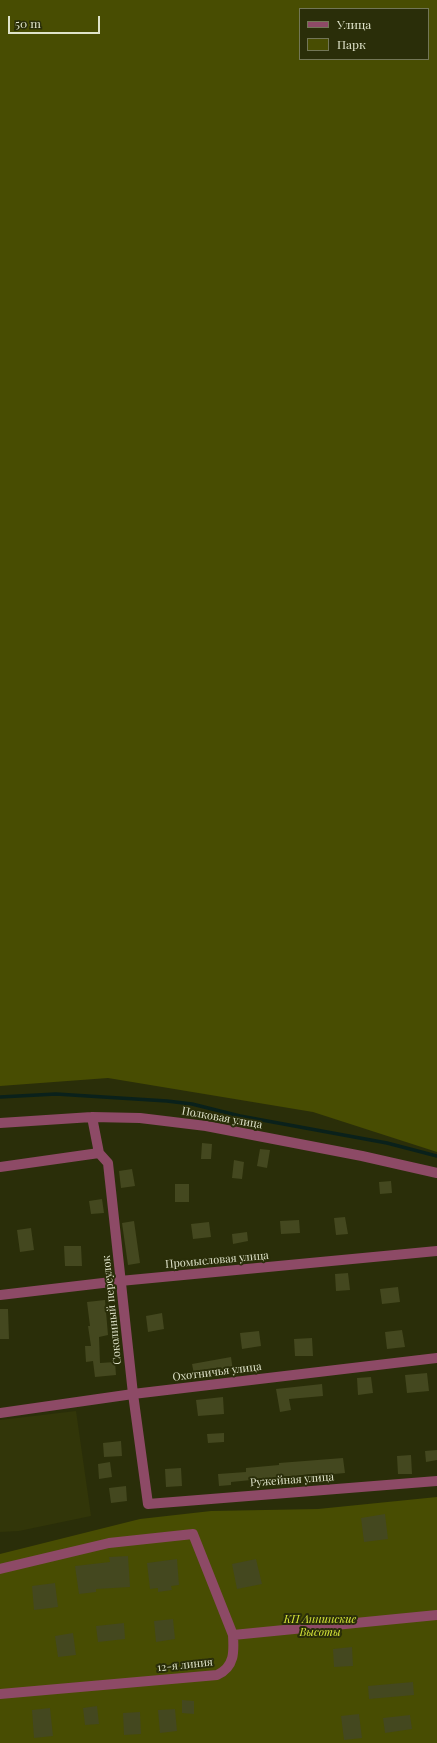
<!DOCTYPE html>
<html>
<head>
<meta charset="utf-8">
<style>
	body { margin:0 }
	#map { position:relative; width:437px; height:1743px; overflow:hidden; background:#2a2e09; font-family:"Playfair Display",serif }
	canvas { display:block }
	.legend { position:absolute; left:299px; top:8px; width:130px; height:52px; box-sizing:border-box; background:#2a2e09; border:1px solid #727656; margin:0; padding:5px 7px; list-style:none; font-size:12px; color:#dfe3ca }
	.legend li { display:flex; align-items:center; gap:8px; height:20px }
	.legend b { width:20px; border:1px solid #727656 }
	.scale { position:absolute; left:8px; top:16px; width:92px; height:18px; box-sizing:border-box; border:2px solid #dfe3ca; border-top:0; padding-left:5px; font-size:12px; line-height:14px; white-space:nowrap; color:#dfe3ca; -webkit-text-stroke:3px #2a2e09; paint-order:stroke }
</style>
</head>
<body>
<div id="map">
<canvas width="437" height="1743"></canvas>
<ul class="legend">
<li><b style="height:5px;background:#8d4a66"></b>Улица</li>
<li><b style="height:11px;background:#484d02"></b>Парк</li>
</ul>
<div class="scale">50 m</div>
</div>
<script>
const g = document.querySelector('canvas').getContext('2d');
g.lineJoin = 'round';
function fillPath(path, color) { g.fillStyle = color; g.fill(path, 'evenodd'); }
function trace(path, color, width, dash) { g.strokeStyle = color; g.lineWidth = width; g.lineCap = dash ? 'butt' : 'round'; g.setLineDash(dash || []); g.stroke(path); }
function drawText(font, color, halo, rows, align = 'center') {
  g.font = font + ' "Playfair Display",serif'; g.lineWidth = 4; g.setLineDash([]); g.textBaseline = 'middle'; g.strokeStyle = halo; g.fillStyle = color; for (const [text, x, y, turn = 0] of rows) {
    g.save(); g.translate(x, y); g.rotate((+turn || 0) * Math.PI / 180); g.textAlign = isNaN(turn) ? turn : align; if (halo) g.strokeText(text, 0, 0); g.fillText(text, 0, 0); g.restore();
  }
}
fillPath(new Path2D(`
	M76,1411L91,1516L19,1531L0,1532V1420Z`), '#323609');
fillPath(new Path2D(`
	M0,0H437V1152L313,1112L108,1078L0,1086ZM300,9H428V59H300Z
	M437,1497V1743H0V1554L140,1519L211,1511L318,1509Z`), '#484d02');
trace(new Path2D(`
	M0,1097L56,1094L167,1101L192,1104L240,1116L387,1143L437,1156`), '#0a211b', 3.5);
fillPath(new Path2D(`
	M202,1143L212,1144L211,1159H201Z
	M260,1149L270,1150L267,1168L257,1166Z
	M234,1160L244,1162L242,1179L232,1178Z
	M132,1169L135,1186L121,1188L119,1171Z
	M391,1181L392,1193L380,1194L379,1182Z
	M175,1184H189V1202H175Z
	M102,1199L104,1213L91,1214L89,1201Z
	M345,1217L348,1234L336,1235L334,1218Z
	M299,1220L300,1233L281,1234L280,1221Z
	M134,1221L140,1263L128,1265L122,1223Z
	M209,1222L211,1237L193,1239L191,1224Z
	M31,1228L34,1250L20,1252L17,1230Z
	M247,1232L248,1241L233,1244L232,1234Z
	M64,1246H81L82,1266H65Z
	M348,1273L350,1290L336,1291L335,1274Z
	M398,1287L400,1302L382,1304L380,1289Z
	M105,1300L108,1335L99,1337L100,1363L115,1362L116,1375L95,1377L93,1361L86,1362L85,1346H91L88,1326H90L87,1302Z
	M0,1309H8L9,1339H0Z
	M162,1313L164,1329L148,1332L146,1316Z
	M402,1330L405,1347L387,1349L385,1332Z
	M259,1331L261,1346L242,1349L240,1333Z
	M312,1338L313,1356H295L294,1339Z
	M231,1357L233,1371L212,1374L211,1370L194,1374L192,1364Z
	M427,1373L429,1391L407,1393L405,1375Z
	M371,1377L373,1393L358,1395L357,1378Z
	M322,1384L323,1396L289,1399L291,1410L280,1412L276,1389Z
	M223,1397L224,1414L198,1416L196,1400Z
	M224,1433V1442L208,1443L207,1434Z
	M121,1441L122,1456L104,1457L103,1443Z
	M437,1450V1460L426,1462L425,1451Z
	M411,1455L412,1474H398L397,1456Z
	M343,1458L345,1473L323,1475V1473L231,1482V1485L219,1486L218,1474L246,1472V1468L279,1465V1463Z
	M110,1462L112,1477L99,1479L98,1464Z
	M181,1468L182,1486L166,1487L165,1469Z
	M126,1486L127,1501L111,1503L109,1488Z
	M385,1514L388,1539L364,1542L361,1518Z
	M128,1556L130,1587L96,1589V1592L79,1594L75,1566L110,1562L109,1557Z
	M177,1559L179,1585L171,1586L172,1590L158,1592V1588L150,1589L147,1563Z
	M256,1559L262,1584L237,1589L232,1564Z
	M55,1583L58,1607L34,1610L32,1586Z
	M173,1619L175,1639L156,1642L154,1621Z
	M124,1623L125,1639L98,1642L96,1626Z
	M73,1633L76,1655L58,1657L55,1636Z
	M352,1647L353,1666L334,1667L333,1649Z
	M413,1682L414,1695L369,1699L368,1686Z
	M182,1700L194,1701V1714L182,1713Z
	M97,1706L99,1724L85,1725L83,1708Z
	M50,1708L53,1736L34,1738L32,1710Z
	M175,1709L177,1731L160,1733L158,1710Z
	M140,1712L141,1734L124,1735L123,1713Z
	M359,1714L362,1738L344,1740L341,1716Z
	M410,1715L412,1729L385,1733L383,1718Z`), '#44481f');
trace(new Path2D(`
	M92,1117L99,1153L108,1163L133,1394L148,1504L437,1481
	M0,1123L92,1117L140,1118L206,1126L362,1156L437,1173
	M0,1167L99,1153
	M0,1295L120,1281L437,1251
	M0,1413L133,1394L437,1358
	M0,1569L109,1543L193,1534L233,1635
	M0,1694L217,1675C235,1667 234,1651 233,1635L437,1615`), '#8d4a66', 10);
drawText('11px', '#dfe3ca', '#2a2e09', [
	["Полковая улица",222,1118,10],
	["Промысловая улица",217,1260,-5],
	["Соколиный переулок",112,1310,-96],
	["Охотничья улица",217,1372,-7],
	["Ружейная улица",292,1480,-4],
	["12-я линия",185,1665,-6]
]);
drawText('italic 11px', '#d9e839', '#2a2e09', [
	["КП Аннинские",320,1620],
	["Высоты",320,1633]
]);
</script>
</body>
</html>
